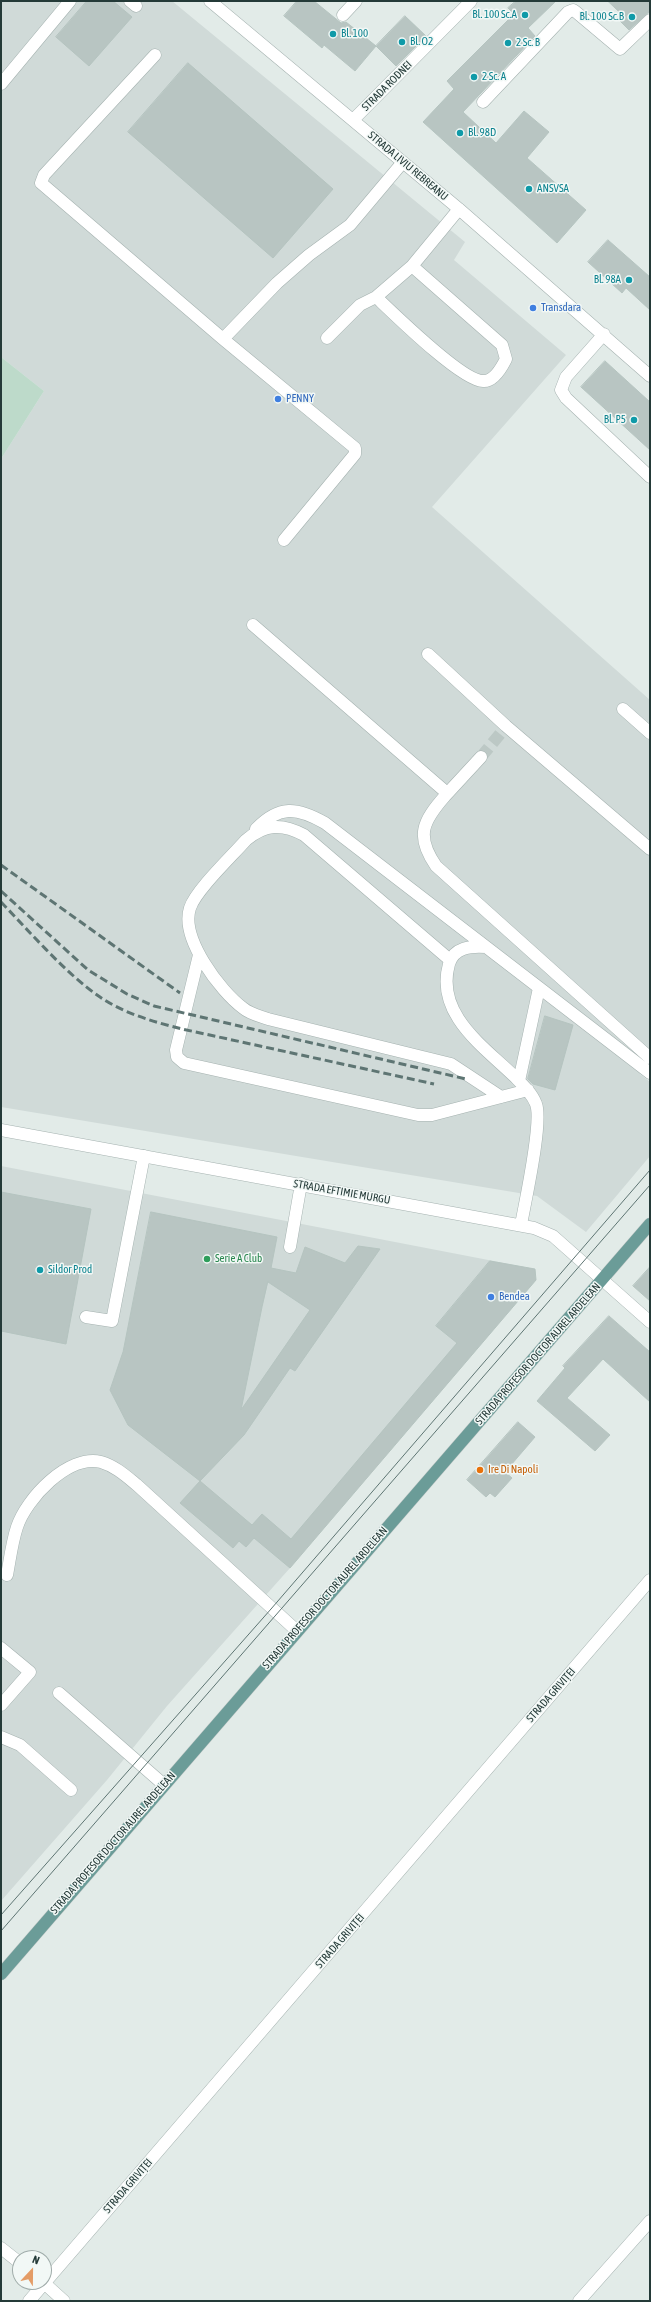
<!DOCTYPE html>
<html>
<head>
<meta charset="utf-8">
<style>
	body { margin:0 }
	#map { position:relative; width:651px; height:2302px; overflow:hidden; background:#e2ebe8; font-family:"Asap Condensed",sans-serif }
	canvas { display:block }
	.frame { position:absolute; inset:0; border:2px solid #243a38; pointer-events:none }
	.north { position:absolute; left:12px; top:2250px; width:40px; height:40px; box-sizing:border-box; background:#f2f8f6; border:1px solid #a0acaa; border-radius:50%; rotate:22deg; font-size:11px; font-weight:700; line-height:16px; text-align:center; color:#243a38 }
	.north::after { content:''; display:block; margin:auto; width:14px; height:18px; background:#e49c66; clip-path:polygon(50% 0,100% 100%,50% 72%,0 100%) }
</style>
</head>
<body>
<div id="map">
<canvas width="651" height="2302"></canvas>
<div class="frame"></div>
<div class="north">N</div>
</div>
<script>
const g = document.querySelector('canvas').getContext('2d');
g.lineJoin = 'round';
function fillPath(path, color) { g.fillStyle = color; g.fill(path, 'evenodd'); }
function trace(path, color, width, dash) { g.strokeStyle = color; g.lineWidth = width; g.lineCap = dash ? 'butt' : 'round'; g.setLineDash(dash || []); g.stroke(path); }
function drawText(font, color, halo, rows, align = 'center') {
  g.font = font + ' "Asap Condensed",sans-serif'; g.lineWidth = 3; g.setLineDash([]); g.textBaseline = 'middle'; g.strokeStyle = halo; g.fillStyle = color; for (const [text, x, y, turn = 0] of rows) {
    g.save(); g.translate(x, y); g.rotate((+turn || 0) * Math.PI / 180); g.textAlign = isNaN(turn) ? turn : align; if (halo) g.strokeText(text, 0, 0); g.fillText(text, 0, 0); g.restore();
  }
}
fillPath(new Path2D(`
	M1,1H172L465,242L454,260L566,355L432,507L650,700V1063L640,1074L650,1082V1156L586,1232L537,1196L1,1107V459L44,391L1,357Z
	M1,1166L535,1269L536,1280L290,1568L167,1706L107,1780L1,1901Z`), '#d0dad8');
fillPath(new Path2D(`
	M1,357L44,391L1,459Z`), '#bddaca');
const building = new Path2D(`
	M87,1H113L132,17L89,66L56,37Z
	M297,1H314L341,23L346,22L376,46L355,71L324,45L322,48L284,16Z
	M516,1H556L528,28L535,36L463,112L496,143L524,111L549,132L527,158L586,210L557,243L423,122L454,89L447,81L514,14L508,8Z
	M608,1H650V11L629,30L619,20L623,16Z
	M405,16L426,36L396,66L376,46Z
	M188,63L333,189L273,258L128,132Z
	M608,240L650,277V310L626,288L622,293L588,262Z
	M605,361L650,402V450L581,387Z
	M545,1016L573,1025L555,1090L533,1084L528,1079Z
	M1,1192L91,1209L66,1344L1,1331Z
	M151,1212L277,1237L271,1268L296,1273L305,1247L345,1263L358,1246L380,1249L295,1371L290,1368L244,1435L200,1481L128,1425L110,1390L123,1352ZM268,1282L310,1310L241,1410L262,1307Z
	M490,1261L535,1269L536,1280L290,1568L254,1538L246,1547L239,1541L233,1548L180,1503L200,1481L252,1525L262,1514L291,1539L457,1343L436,1326Z
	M650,1267V1301L633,1286Z
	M609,1316L650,1352V1402L603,1359L567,1398L610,1435L595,1451L537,1401L565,1368L563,1366Z
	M518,1422L535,1437L505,1472L512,1478L495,1497L490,1493L486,1497L467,1480Z`);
fillPath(building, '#b8c5c2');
trace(building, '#b5c4c0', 1);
trace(new Path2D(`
	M481,757L500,734`), '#bcc8c5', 12, [12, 6]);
const minor = new Path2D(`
	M130,1L136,6
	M210,1L459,209L650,376
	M343,15L356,1
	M155,55L44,175L41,183L223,339L355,448V454L284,540
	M1,84L70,1
	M483,102L568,12L573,10L576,12L620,49L650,20
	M353,120L471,1
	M376,297C394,314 462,381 483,381C494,382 502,367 506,359L502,345L412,266
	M604,334L566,377L561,390L566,398L650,477
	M327,338L360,305L376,297L412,266L459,209
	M223,339L277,283L309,255L350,225L403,162
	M253,625L447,793
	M428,654L506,726L650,849
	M623,709L650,733
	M481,757C469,770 457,783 445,796C423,821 415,836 436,866L650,1058
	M256,829C279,805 297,807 325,823L650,1073
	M486,947C471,946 454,947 449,964C435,1014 483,1046 514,1076C522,1084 532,1093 536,1104C543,1122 525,1202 521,1225
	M199,955L176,1050L177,1057L184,1063L418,1115H432L528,1090
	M450,960L304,835C282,823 265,824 246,840C232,856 196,890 190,908C180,938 220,991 243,1008C250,1014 260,1016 268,1019L451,1064L501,1097
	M519,1081L539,988
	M1,1130L534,1228L553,1236L650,1322
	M290,1247L301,1184
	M86,1317L112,1321L144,1156
	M7,1575C10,1559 12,1542 17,1527C26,1499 68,1454 101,1462C115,1466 126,1476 137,1485L297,1631
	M1,1648L30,1672L1,1705
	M59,1693L163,1784
	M1,1737L20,1745L71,1790
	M1,2248L20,2263
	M43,2282L64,2301
	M29,2301L650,1580
	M579,2301L650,2221`);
const major = new Path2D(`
	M1,1974L650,1224`);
trace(minor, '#a5b2b0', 13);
trace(major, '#c2c8c7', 13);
trace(minor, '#fff', 12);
trace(major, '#6b9c98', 12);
trace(new Path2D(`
	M1,1915L271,1609L650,1170
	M1,1931L650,1185`), '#5e7573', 1);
trace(new Path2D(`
	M1,865L180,993
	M1,891L88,970L127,994L154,1006L466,1079
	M1,902C30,932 66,974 100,997C123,1013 154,1022 182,1029L434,1084`), '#5e7573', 3, [8, 4]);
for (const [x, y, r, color] of [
	[525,15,4,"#0f9aa8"],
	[632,17,4,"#0f9aa8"],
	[333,34,4,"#0f9aa8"],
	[402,42,4,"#0f9aa8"],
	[508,43,4,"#0f9aa8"],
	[474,77,4,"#0f9aa8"],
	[460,133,4,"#0f9aa8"],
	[529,189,4,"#0f9aa8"],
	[629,280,4,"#0f9aa8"],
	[533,308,4,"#3f7fe0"],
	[278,399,4,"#3f7fe0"],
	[634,420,4,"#0f9aa8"],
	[207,1259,4,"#2e9e5b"],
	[40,1270,4,"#0f9aa8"],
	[491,1297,4,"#3f7fe0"],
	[480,1470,4,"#e8710a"]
]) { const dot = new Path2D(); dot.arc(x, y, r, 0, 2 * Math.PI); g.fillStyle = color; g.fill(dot); trace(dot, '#f2f8f6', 1.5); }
drawText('11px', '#0d838f', '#f2f8f6', [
	["Bl. 100 Sc.A",517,15,"right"],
	["Bl. 100 Sc.B",624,17,"right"],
	["Bl. 100",341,34],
	["Bl. O2",410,42],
	["2 Sc. B",516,43],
	["2 Sc. A",482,77],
	["Bl. 98D",468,133],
	["ANSVSA",537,189],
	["Bl. 98A",621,280,"right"],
	["Bl. P5",626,420,"right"],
	["Sildor Prod",48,1270]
], 'left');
drawText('11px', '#243a38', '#f2f8f6', [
	["STRADA RODNEI",387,86,-45],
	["STRADA LIVIU REBREANU",408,166,40],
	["STRADA EFTIMIE MURGU",342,1192,10],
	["STRADA PROFESOR DOCTOR AUREL ARDELEAN",538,1354,-49],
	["STRADA PROFESOR DOCTOR AUREL ARDELEAN",325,1598,-49],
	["STRADA GRIVIȚEI",551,1695,-49],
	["STRADA PROFESOR DOCTOR AUREL ARDELEAN",113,1843,-49],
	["STRADA GRIVIȚEI",340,1941,-49],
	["STRADA GRIVIȚEI",128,2186,-49]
]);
drawText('11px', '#366cbe', '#f2f8f6', [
	["Transdara",541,308],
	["PENNY",286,399],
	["Bendea",499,1297]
], 'left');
drawText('11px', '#27864d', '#f2f8f6', [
	["Serie A Club",215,1259]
], 'left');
drawText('11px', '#c56008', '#f2f8f6', [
	["Ire Di Napoli",488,1470]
], 'left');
</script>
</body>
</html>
